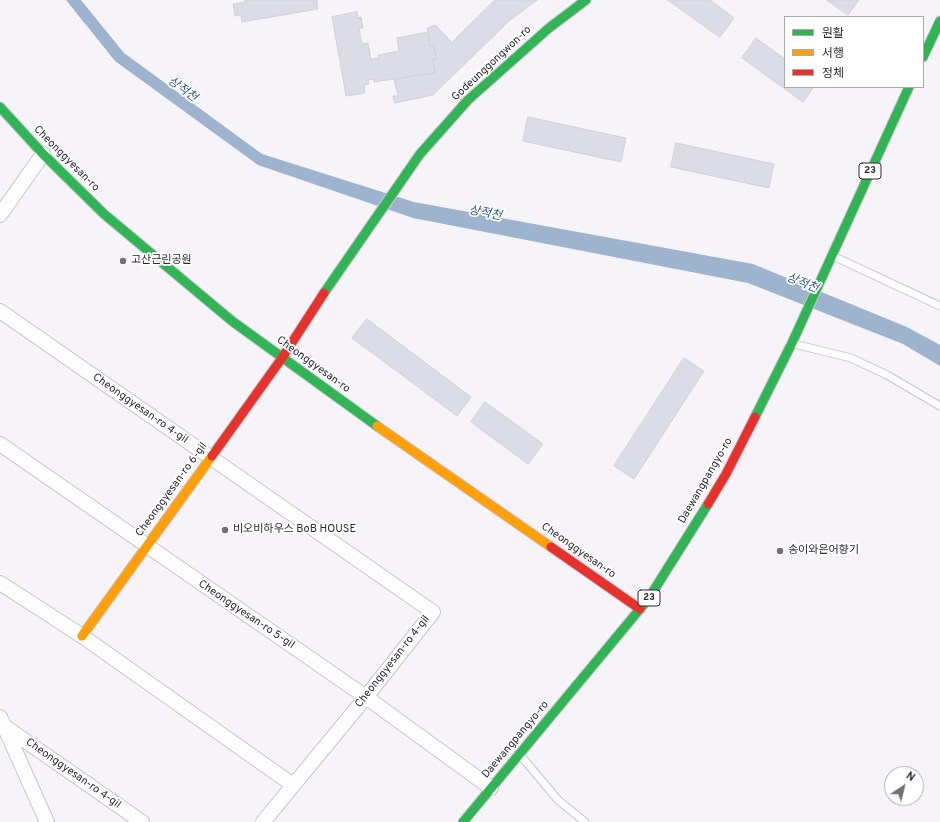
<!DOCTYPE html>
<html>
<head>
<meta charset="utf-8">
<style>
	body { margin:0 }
	#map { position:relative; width:940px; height:822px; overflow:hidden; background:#f7f4f9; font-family:Overpass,"Noto Sans KR",sans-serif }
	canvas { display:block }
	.legend { position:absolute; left:784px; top:16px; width:140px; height:72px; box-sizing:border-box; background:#fff; border:1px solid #aba9ad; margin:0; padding:5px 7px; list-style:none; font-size:12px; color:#2d2831 }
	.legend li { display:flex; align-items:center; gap:8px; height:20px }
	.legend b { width:20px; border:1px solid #aba9ad }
	.north { position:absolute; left:884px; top:766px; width:40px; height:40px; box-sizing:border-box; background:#fff; border:1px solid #aba9ad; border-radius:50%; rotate:35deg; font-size:11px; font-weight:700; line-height:16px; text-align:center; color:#2d2831 }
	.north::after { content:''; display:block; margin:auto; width:14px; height:18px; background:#746f77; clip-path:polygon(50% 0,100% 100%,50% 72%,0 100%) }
</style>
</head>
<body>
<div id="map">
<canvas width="940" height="822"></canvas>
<ul class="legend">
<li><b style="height:5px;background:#30b455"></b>원활</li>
<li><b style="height:5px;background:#ff9f0a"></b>서행</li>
<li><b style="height:5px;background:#e5322d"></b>정체</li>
</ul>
<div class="north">N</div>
</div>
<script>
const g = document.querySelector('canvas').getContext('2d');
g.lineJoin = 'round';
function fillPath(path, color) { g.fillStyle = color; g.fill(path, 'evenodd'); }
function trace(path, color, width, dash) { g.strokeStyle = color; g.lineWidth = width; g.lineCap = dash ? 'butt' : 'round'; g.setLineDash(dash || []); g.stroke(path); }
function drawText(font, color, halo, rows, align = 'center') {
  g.font = font + ' Overpass,"Noto Sans KR",sans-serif'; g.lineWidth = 3.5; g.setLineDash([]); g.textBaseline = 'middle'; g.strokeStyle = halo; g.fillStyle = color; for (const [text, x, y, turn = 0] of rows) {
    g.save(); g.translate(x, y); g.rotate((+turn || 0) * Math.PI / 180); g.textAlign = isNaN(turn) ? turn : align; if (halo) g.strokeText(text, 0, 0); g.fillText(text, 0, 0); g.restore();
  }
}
fillPath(new Path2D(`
	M66,0H81L124,53L262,154L414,202L753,264L907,327L940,345V366L903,344L748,283L413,218L258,165L115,61Z`), '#9eb4ce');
const building = new Path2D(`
	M245,0H317L318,9L242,22L241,15L235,16L233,4L246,2Z
	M495,0H537L509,21L433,95L395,103L393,96H398L394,79L435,73L433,59H437L434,46H430L427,28L435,25L452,42Z
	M668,0H710L734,18L720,37Z
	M827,0H859L848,15Z
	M357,12L358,18L361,17L363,28H359L362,44L368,43L371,59L378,58V55L399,51L397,38L428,32L430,46H434L437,59H433L435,73L374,82V79L368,80L369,84L364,85L365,93L346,96L332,17Z
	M756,38L785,59V87H814L803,102L742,58Z
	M528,117L626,138L621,162L523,141Z
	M676,143L774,164L769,188L671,167Z
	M367,319L471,397L457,416L352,338Z
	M684,358L704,371L634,479L614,466Z
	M485,402L543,444L528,464L471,422Z`);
fillPath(building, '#dcdce7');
trace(building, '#d2d1d9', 1);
const lane = new Path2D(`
	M833,256L940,306
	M794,344L851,358L887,375L940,406
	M521,756L558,800L585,822`);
const street = new Path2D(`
	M0,215L43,154
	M0,311L433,612L366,697L263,822
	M0,444L366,697L491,788
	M0,583L82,636L293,785
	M0,717L47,822
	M4,726L142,822`);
const fast = new Path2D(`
	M923,57L940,21
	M0,107L43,154L104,214L232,321L377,426
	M324,293L420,154L468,100L549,28L586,0
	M755,417L792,343L909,87
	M463,822L649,598L708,504`);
const slow = new Path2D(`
	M377,426L551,547
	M82,636L212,456`);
const jam = new Path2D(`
	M212,456L282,358L324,293
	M708,504L726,474L755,417
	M551,547L640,609`);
trace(lane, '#c8c4cb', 9);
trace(street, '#c8c4cb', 16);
trace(fast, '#c8c4cb', 11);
trace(slow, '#c8c4cb', 11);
trace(jam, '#c8c4cb', 11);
trace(lane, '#fefdfe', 7);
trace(street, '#fefdfe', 14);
trace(fast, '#30b455', 9);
trace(slow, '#ff9f0a', 9);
trace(jam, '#e5322d', 9);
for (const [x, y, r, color] of [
	[123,261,4,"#746f77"],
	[225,530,4,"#746f77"],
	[780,551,4,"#746f77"]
]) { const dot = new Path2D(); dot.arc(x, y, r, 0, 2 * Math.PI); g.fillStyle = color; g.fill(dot); trace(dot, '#fff', 1.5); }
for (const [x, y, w] of [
	[870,171,22],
	[649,598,22]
]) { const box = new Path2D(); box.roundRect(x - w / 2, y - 8, w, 16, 3); g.fillStyle = '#fff'; g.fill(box); trace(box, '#2d2831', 1); }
drawText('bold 10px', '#2d2831', null, [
	["23",870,171],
	["23",649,598]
]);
drawText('11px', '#2d2831', '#fff', [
	["Godeunggongwon-ro",492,64,-43],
	["Cheonggyesan-ro",66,159,45],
	["Cheonggyesan-ro",313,365,36],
	["Cheonggyesan-ro 4-gil",140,409,35],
	["Daewangpangyo-ro",706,481,-60],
	["Cheonggyesan-ro 6-gil",172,490,-54],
	["Cheonggyesan-ro",578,551,35],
	["Cheonggyesan-ro 5-gil",246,615,34],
	["Cheonggyesan-ro 4-gil",393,662,-52],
	["Daewangpangyo-ro",516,740,-50],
	["Cheonggyesan-ro 4-gil",73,774,35]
]);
drawText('11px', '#2d2831', '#fff', [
	["고산근린공원",131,261],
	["비오비하우스 BoB HOUSE",233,530],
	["송이와은어향기",788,551]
], 'left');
drawText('italic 12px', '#245482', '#fff', [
	["상적천",182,90,36],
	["상적천",485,214,11],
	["상적천",802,284,22]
]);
</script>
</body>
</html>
